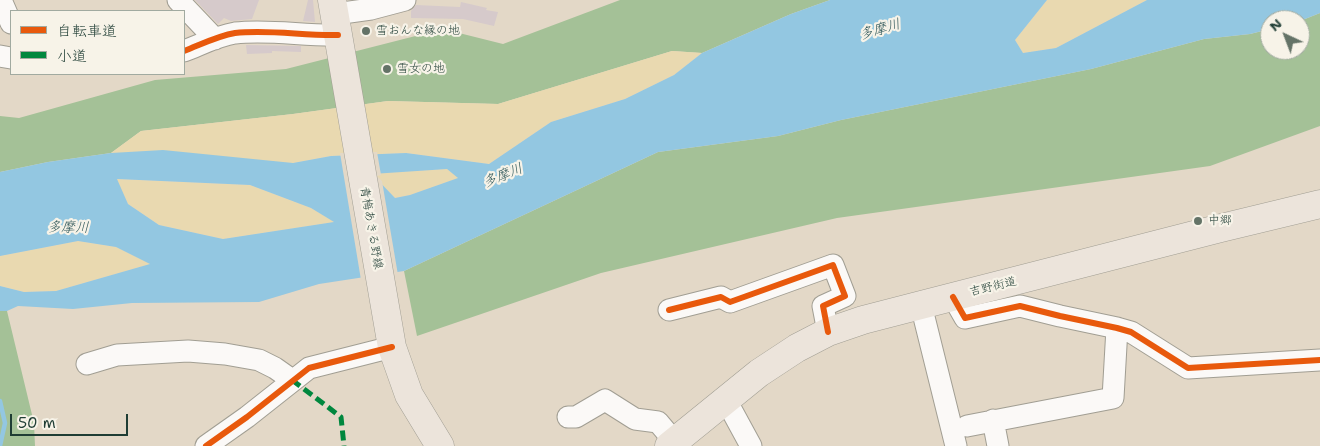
<!DOCTYPE html>
<html>
<head>
<meta charset="utf-8">
<style>
	body { margin:0 }
	#map { position:relative; width:1320px; height:446px; overflow:hidden; background:#e3d8c7; font-family:"Shantell Sans","Klee One",sans-serif }
	canvas { display:block }
	.legend { position:absolute; left:10px; top:10px; width:175px; height:65px; box-sizing:border-box; background:#f7f3e8; border:1px solid #a1aaa0; margin:0; padding:6px 9px; list-style:none; font-size:15px; color:#1f3d34 }
	.legend li { display:flex; align-items:center; gap:10px; height:25px }
	.legend b { width:25px; border:1px solid #a1aaa0 }
	.north { position:absolute; left:1260px; top:10px; width:50px; height:50px; box-sizing:border-box; background:#f7f3e8; border:1px solid #a1aaa0; border-radius:50%; rotate:317deg; font-size:14px; font-weight:700; line-height:20px; text-align:center; color:#1f3d34 }
	.north::after { content:''; display:block; margin:auto; width:18px; height:22px; background:#647367; clip-path:polygon(50% 0,100% 100%,50% 72%,0 100%) }
	.scale { position:absolute; left:10px; top:414px; width:118px; height:22px; box-sizing:border-box; border:2px solid #1f3d34; border-top:0; padding-left:6px; font-size:15px; line-height:18px; white-space:nowrap; color:#1f3d34; -webkit-text-stroke:4px #f7f3e8; paint-order:stroke }
</style>
</head>
<body>
<div id="map">
<canvas width="1320" height="446"></canvas>
<ul class="legend">
<li><b style="height:6px;background:#e8590c"></b>自転車道</li>
<li><b style="height:6px;background:#00873e"></b>小道</li>
</ul>
<div class="north">N</div>
<div class="scale">50 m</div>
</div>
<script>
const g = document.querySelector('canvas').getContext('2d');
g.lineJoin = 'round';
function fillPath(path, color) { g.fillStyle = color; g.fill(path, 'evenodd'); }
function trace(path, color, width, dash) { g.strokeStyle = color; g.lineWidth = width; g.lineCap = dash ? 'butt' : 'round'; g.setLineDash(dash || []); g.stroke(path); }
function drawText(font, color, halo, rows, align = 'center') {
  g.font = font + ' "Shantell Sans","Klee One",sans-serif'; g.lineWidth = 4.5; g.setLineDash([]); g.textBaseline = 'middle'; g.strokeStyle = halo; g.fillStyle = color; for (const [text, x, y, turn = 0] of rows) {
    g.save(); g.translate(x, y); g.rotate((+turn || 0) * Math.PI / 180); g.textAlign = isNaN(turn) ? turn : align; if (halo) g.strokeText(text, 0, 0); g.fillText(text, 0, 0); g.restore();
  }
}
fillPath(new Path2D(`
	M620,0H830L791,14L702,53L672,51L498,104L388,101L293,114L141,131L111,153L48,162L0,172V116L19,118L155,80L286,69L443,29L503,44Z
	M1320,13V126L1210,166L837,218L601,273L417,336L404,271L658,152L778,136L841,120L1091,69L1204,39L1250,34L1270,29V50H1300V21Z
	M0,311H7L34,423L35,446H0Z`), '#a4c197');
fillPath(new Path2D(`
	M1047,0H1147L1056,48L1023,53L1015,40Z
	M672,51L702,53L674,75L625,99L551,122L489,164L406,153L331,156L293,163L111,153L141,131L293,114L388,101L498,104Z
	M447,169L459,178L410,195L395,198L371,173Z
	M116,179L250,185L311,208L335,222L223,239L159,225L128,204Z
	M78,241L116,247L151,264L56,291L24,292L0,286V256Z`), '#e9d9b0');
fillPath(new Path2D(`
	M830,0H1047L1015,40L1023,53L1056,48L1147,0H1320V13L1300,21L1270,20V29L1250,34L1204,39L1091,69L841,120L778,136L658,152L404,271L319,284L259,302L132,303L73,309L18,306L7,311H0V286L24,292L56,291L150,264L116,247L78,241L0,256V172L48,162L111,153L163,150L293,163L331,156L406,153L489,164L551,122L625,99L674,75L702,53L791,14ZM447,169L458,178L410,195L395,198L372,174ZM117,179L250,185L311,208L334,222L223,239L159,225L128,204Z`), '#93c7e1');
fillPath(new Path2D(`
	M377,152L381,175L377,176L382,181L398,275L361,280L340,153Z`), '#e3d8c7');
trace(new Path2D(`
	M0,401L5,423L0,446`), '#93c7e1', 4.5);
fillPath(new Path2D(`
	M195,0H259L252,19L231,21L224,18L218,24Z
	M308,0H313L315,22L303,21Z
	M461,2L487,8L486,10L498,12L494,26L463,19L411,18V11L416,5L460,7Z
	M246,45L301,46V52L272,51V53L247,54Z`), '#d6cacb');
const minor = new Path2D(`
	M1,0L11,23
	M178,0L215,39
	M335,14L371,9L405,0
	M184,51C200,45 217,36 235,33C269,29 304,36 338,35
	M0,56L11,58
	M953,297L965,318L1020,306L1060,316L1117,328L1131,332L1188,368L1320,360
	M921,305L956,446
	M669,310L721,297L730,302L833,265L845,296L823,306L828,332
	M87,364L117,355L188,351L225,354L259,360L275,368L292,380
	M726,400L751,446
	M568,417H576L605,400L635,419L658,422L674,441
	M993,420L998,446
	M967,426L1113,398L1117,328
	M206,446L247,417L309,368L392,347`);
const major = new Path2D(`
	M332,0L392,347L409,395L440,446`);
const highway = new Path2D(`
	M669,446L759,373L797,348L828,332L863,320L921,305L1221,228L1320,204`);
trace(minor, '#a19e93', 23);
trace(major, '#a19e93', 29);
trace(highway, '#a19e93', 29);
trace(minor, '#fbf9f7', 21);
trace(major, '#ece4db', 28);
trace(highway, '#ece4db', 28);
trace(new Path2D(`
	M292,380L341,417L344,446`), '#00873e', 5, [10, 5]);
trace(new Path2D(`
	M184,51C200,45 217,36 235,33C269,29 304,36 338,35
	M953,297L965,318L1020,306L1060,316L1117,328L1131,332L1188,368L1320,360
	M669,310L721,297L730,302L833,265L845,296L823,306L828,332
	M206,446L247,417L309,368L392,347`), '#e8590c', 6);
for (const [x, y, r, color] of [
	[366,31,5,"#647367"],
	[387,69,5,"#647367"],
	[1198,221,5,"#647367"]
]) { const dot = new Path2D(); dot.arc(x, y, r, 0, 2 * Math.PI); g.fillStyle = color; g.fill(dot); trace(dot, '#f7f3e8', 2); }
drawText('12px', '#1f3d34', '#f7f3e8', [
	["雪おんな縁の地",376,31],
	["雪女の地",397,69],
	["中郷",1208,221]
], 'left');
drawText('12px', '#1f3d34', '#f7f3e8', [
	["青梅あきる野線",371,228,80],
	["吉野街道",993,287,-14]
]);
drawText('italic 14px', '#2f5759', '#f7f3e8', [
	["多摩川",880,30,-16],
	["多摩川",503,176,-22],
	["多摩川",68,228,1]
]);
</script>
</body>
</html>
